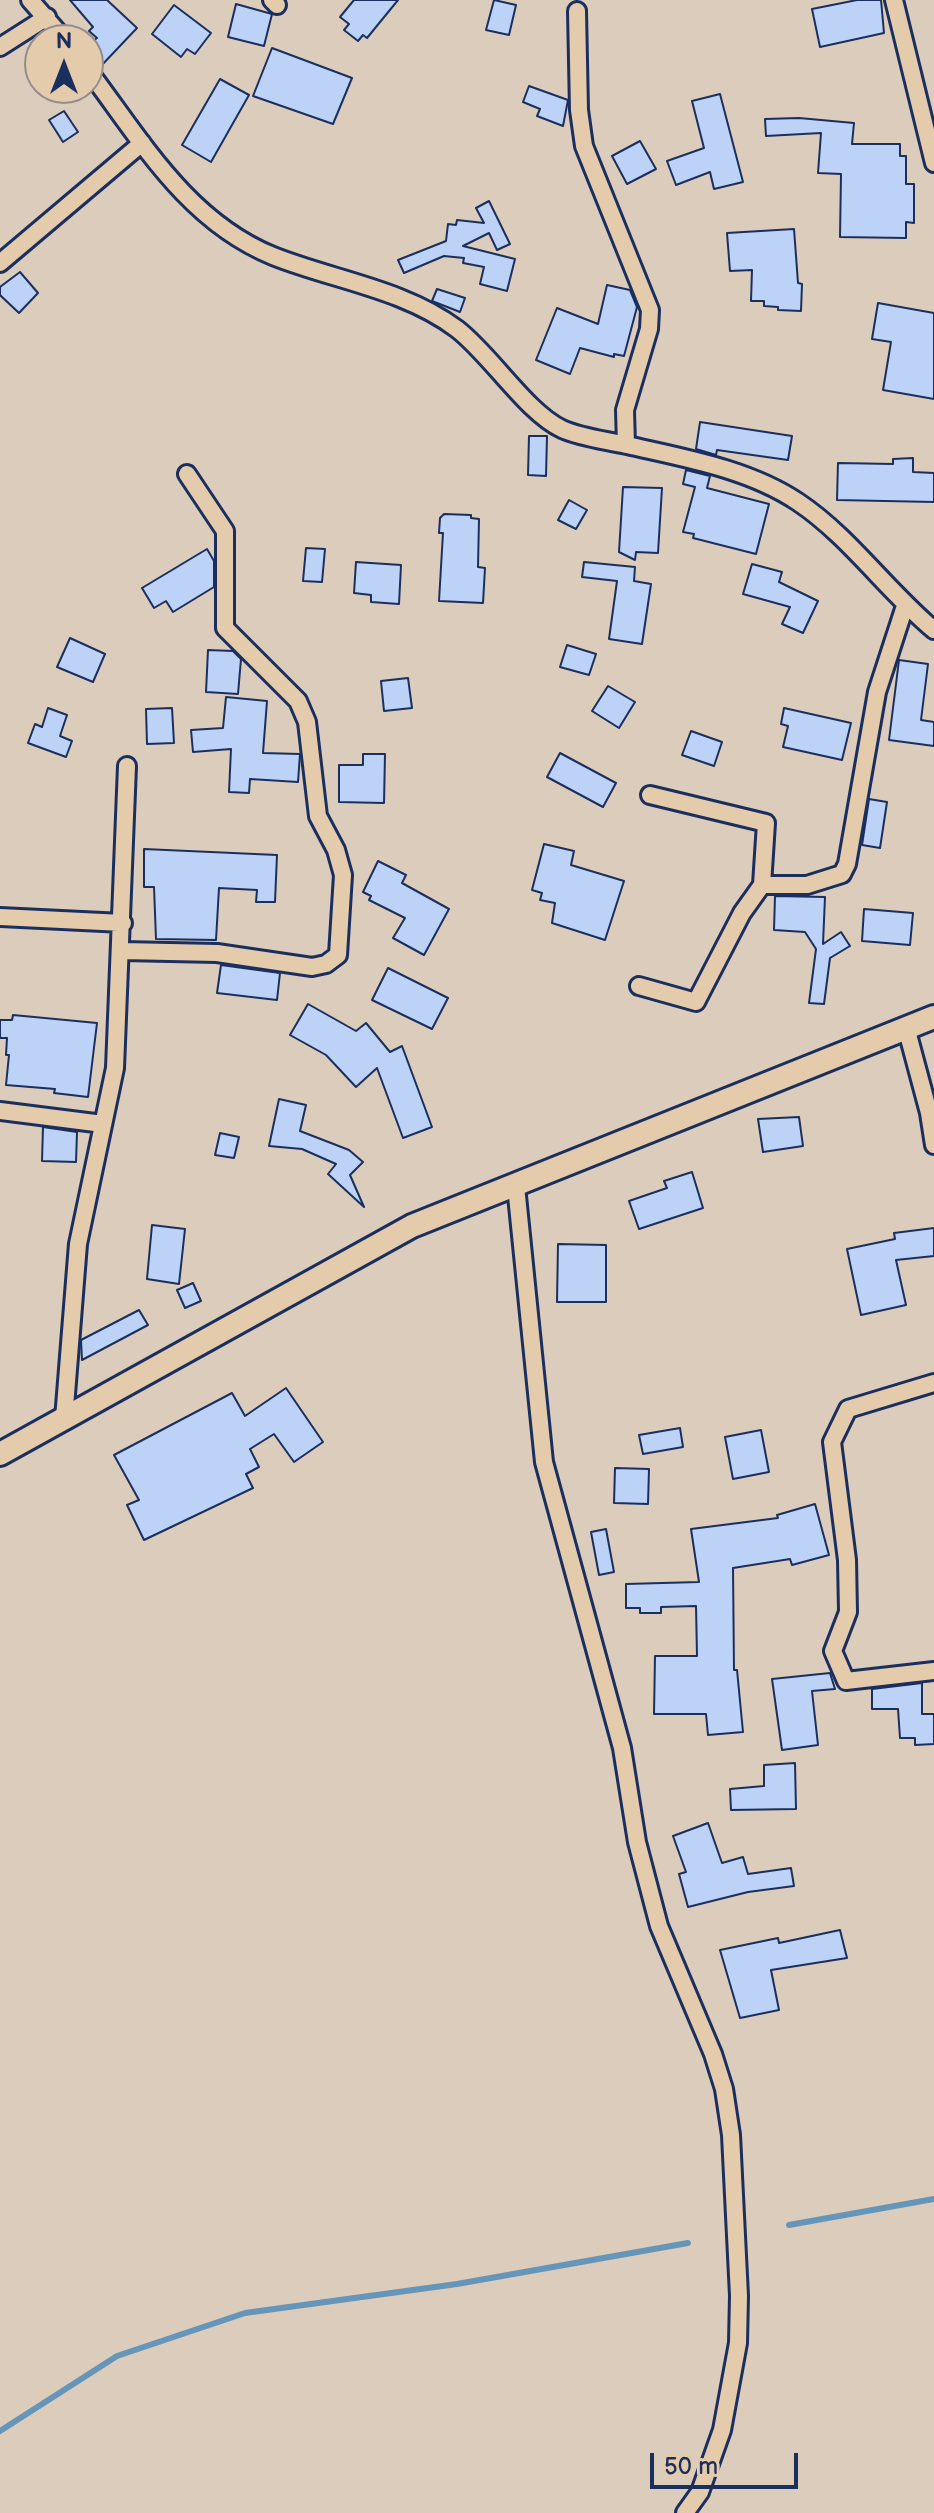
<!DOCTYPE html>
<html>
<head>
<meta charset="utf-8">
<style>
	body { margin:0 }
	#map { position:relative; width:934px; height:2513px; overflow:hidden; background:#dcccbb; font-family:"Balsamiq Sans",sans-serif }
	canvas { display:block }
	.north { position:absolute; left:24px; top:24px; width:80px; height:80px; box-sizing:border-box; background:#e4cbac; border:2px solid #948d8d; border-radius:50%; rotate:0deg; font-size:22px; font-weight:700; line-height:32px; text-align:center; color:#1b2f5e }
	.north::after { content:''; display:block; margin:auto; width:28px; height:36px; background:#1b2f5e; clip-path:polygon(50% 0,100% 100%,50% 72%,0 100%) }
	.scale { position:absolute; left:650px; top:2453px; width:148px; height:36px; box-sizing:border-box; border:4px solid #1b2f5e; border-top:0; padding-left:10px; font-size:24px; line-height:28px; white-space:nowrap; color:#1b2f5e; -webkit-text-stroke:6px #e4cbac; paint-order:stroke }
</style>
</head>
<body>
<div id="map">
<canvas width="934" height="2513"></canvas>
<div class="north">N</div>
<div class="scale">50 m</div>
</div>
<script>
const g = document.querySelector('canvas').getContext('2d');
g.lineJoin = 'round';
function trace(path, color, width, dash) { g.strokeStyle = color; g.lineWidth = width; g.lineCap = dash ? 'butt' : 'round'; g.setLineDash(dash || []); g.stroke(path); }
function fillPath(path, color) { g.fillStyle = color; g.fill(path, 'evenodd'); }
trace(new Path2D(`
	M789,2225L934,2199
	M0,2431L117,2356L245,2313L457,2284L688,2243`), '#6596ba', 6);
const building = new Path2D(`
	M70,0H107L137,28L100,67L88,51V45L97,38L89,31L93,27Z
	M354,0H398L367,38L363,35L358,41L344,30L349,24L340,17Z
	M494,0L516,5L509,35L486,30Z
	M857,0H881L884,33L820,47L812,9Z
	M236,4L272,14L264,46L228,37Z
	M174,5L211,33L195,54L187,49L181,57L152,34Z
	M272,48L352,78L333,124L253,96Z
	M220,79L249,95L211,162L182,145Z
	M529,86L568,100L563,126L537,116L540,109L523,102Z
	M720,94L743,182L714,189L710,172L676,185L667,161L704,148L692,101Z
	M64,111L78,132L63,142L49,120Z
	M799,118L854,123L852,144H900V156H906V184H914V223L906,222V238L840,237L841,174L818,173L821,133L766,136L765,119Z
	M640,141L656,169L627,184L612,156Z
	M489,201L510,244L497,250L489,233L463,246L515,259L507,291L480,284L484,267L463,263L464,258L444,256L404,273L398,260L446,241L448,224L456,225L457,220L484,223L476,208Z
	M794,229L798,283L802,284L801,311L778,310V307L764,306V301H751L752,270L730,271L727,233Z
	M20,272L38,293L19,313L0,295V287Z
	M607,285L630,290L637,307L624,356L614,354V357L580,348L570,374L536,360L557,308L598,324Z
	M437,289L465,298L460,312L432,301Z
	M878,303L934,313V399L883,390L891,342L872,339Z
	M700,422L792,436L788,460L717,450L716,455L696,449Z
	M529,436H547L546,476L528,475Z
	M913,458V472L934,473V502L837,500L838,463L893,464V459Z
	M686,470L710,476L707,488L769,504L756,554L693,538L694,534L683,532L695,487L683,484Z
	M623,487L662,488L658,553L636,552L635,560L619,552Z
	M569,500L587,510L576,529L558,520Z
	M444,514L471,515V518L479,519L478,567L485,568L483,603L439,601L443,533H439L440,518Z
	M306,548L325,549L322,582L303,581Z
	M207,549L214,561V587L173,612L166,601L154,608L142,588Z
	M356,562L401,565L399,604L371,602V595L354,593Z
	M584,562L635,567L634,581L651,584L642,644L609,639L617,581L582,577Z
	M752,564L782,572L779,582L818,601L803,633L782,624L790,607L743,594Z
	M70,638L105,654L93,682L57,667Z
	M567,645L596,654L589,675L560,667Z
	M208,650L233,651L241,659L238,694L206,692Z
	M899,660L928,664L921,720L934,722V746L889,740Z
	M408,678L412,708L384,711L381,681Z
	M608,686L635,702L619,728L592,711Z
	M226,697L267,701L263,753L300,754L298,782L250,779L249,793L229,792L231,749L193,752L191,730L223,728Z
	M48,708L67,715L60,736L72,741L66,757L28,743L35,724L42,727Z
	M172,708L174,743L147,744L146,709Z
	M784,708L851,723L842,760L783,747L788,726L781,724Z
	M691,731L722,742L714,766L682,755Z
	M560,753L616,783L603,807L547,777Z
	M363,754H385L384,803L339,802V765H363Z
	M869,799L887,802L880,848L862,845Z
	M544,844L574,851L571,865L624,881L605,940L552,923L555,903L540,900L542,893L532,890Z
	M144,849L277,855L275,902H256L257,890L219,888L216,940L156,939L154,887H144Z
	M378,861L406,875L402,883L449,909L424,955L393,938L405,918L369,900L371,896L363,892Z
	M775,896L825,897L823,944L841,932L850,946L830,958L824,1004L809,1003L816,949L805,932L774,930Z
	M864,909L913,913L910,945L862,941Z
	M221,965L280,973L277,1000L217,993Z
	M388,968L448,998L432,1029L372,1000Z
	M308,1004L356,1031L366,1023L390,1052L402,1046L432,1127L403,1138L377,1068L356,1087L326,1055L290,1035Z
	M13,1015L97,1023L88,1097L54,1093L55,1089L6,1085L9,1055H6L7,1038H0V1020H12Z
	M279,1099L306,1105L300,1131L349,1150L363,1162L350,1175L364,1207L328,1174L336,1164L302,1149L269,1146Z
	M799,1117L803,1146L763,1152L758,1119Z
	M43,1127L77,1132L76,1162L42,1161Z
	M220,1133L239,1137L234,1158L215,1155Z
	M692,1172L703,1208L639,1229L629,1201L667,1188L664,1181Z
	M152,1225L185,1229L179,1284L147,1279Z
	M934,1228V1256L896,1260L906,1305L861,1315L847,1249L895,1239L894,1233Z
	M558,1244L606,1245V1302H557Z
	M193,1283L201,1301L185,1308L177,1290Z
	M139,1310L148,1325L82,1360L81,1340Z
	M286,1388L323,1442L294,1462L274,1434L250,1449L259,1467L246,1474L253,1488L144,1540L127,1505L139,1500L114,1455L232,1393L245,1416Z
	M680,1428L683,1447L643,1454L639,1435Z
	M761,1430L769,1472L733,1479L725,1437Z
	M615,1468L649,1469L648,1504L614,1503Z
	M815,1504L829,1555L792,1565L790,1559L733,1568L734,1670H737L743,1732L708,1735L706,1714H654L655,1656H697L696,1606L661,1607V1613H640V1608H626V1584L699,1582L691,1529L778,1518L777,1515Z
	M606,1529L614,1572L599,1575L591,1532Z
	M830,1673L835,1689L812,1691L818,1745L782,1750L772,1679Z
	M922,1683V1714H934V1744L915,1745V1738H900L898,1709H872V1689Z
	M795,1763L796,1809L731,1810L730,1789L764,1786V1765Z
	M708,1823L722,1863L743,1857L748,1874L791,1868L794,1886L748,1892L688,1907L679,1874L686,1872L673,1836Z
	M840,1930L847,1958L771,1970L779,2010L740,2018L720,1950L778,1938L779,1943Z`);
fillPath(building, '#bcd2f6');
trace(building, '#1b2f5e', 2);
const minor = new Path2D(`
	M30,0L65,40
	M272,0L277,5
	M894,0L934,163
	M577,11L579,110L584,146L650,310L649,329L625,410L626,445
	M0,47L47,17
	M88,70C141,140 187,221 273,256C333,280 404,289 457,329C490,354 527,413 562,429C582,438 605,440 627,445C684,458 749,469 798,502C849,536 887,591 934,630
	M0,263L142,143
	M650,795L766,823L762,885
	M0,917L123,923
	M122,951L217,953L312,967L326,964L338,955L343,875L336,850L318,816L307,722L298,701L225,628V531L187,474
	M639,986L696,1002L742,913L762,885H807L842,874L847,864L877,692L905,606
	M906,1027L929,1113L934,1145
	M0,1111L103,1124
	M516,1186L544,1462L622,1748L637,1842L659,1926L713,2054L724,2089L731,2135L739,2296L738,2343L722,2430L700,2492L685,2513
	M934,1383L848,1409L832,1442L847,1560L848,1612L833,1651L846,1681L934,1671
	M64,1419L78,1244L115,1068L127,766`);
const secondary = new Path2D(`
	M0,1454L412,1226L934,1017`);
trace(minor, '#1b2f5e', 22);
trace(secondary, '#1b2f5e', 28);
trace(minor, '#e4cbac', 16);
trace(secondary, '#e4cbac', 22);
</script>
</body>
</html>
